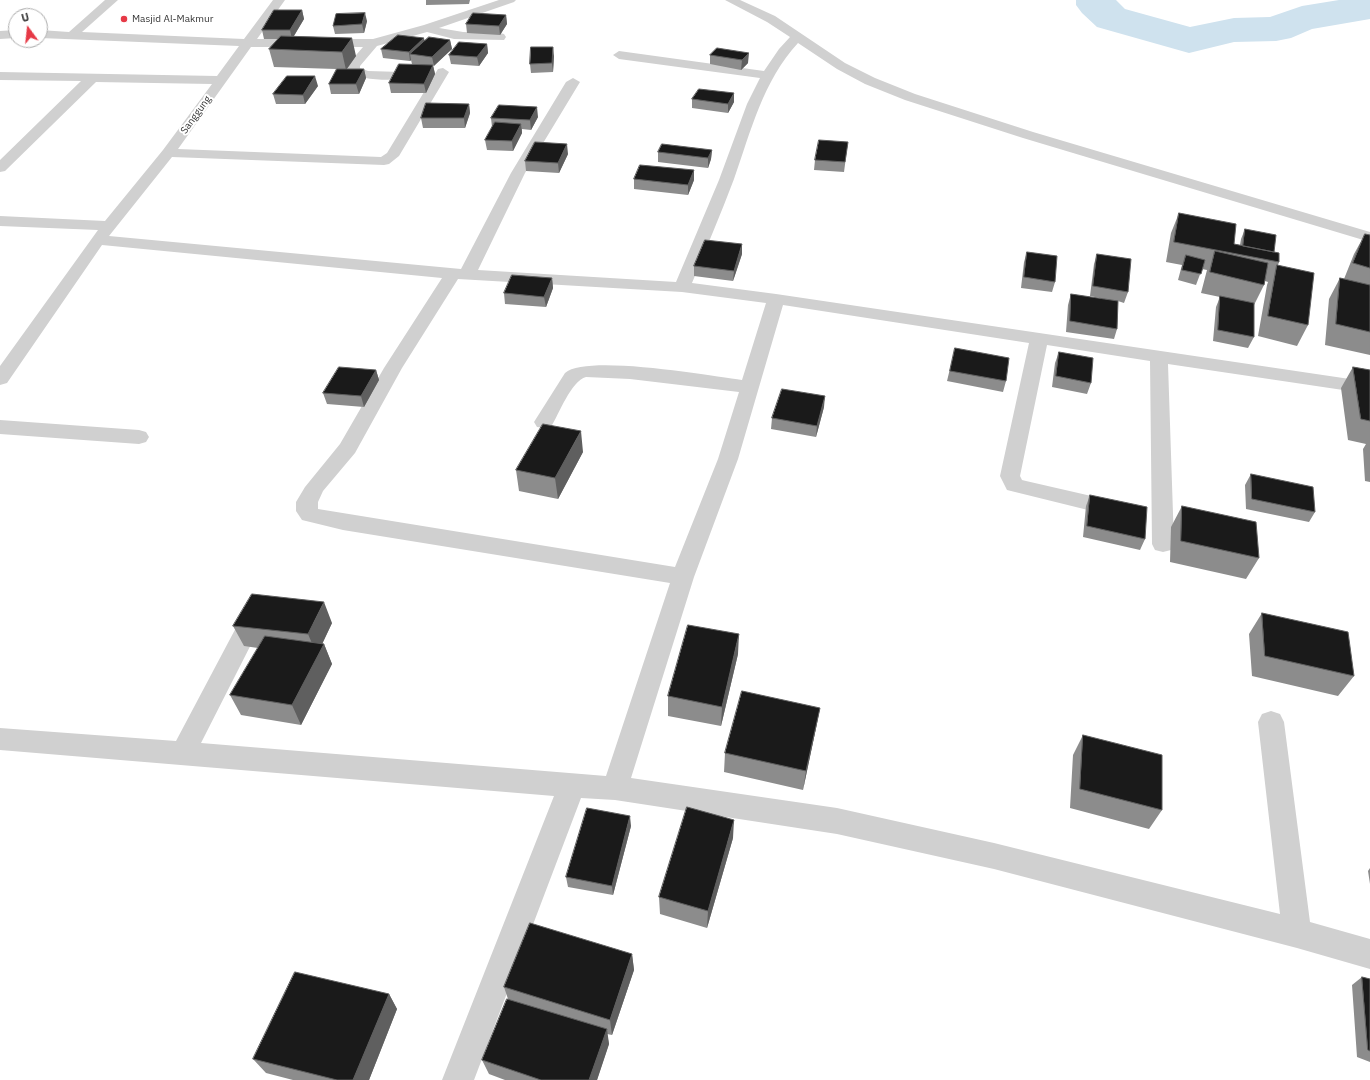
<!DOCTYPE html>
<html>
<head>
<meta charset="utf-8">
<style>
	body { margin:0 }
	#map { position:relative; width:1370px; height:1080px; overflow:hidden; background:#fff; font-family:"IBM Plex Sans",sans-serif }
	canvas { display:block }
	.north { position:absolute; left:8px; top:8px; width:40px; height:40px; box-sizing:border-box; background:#fff; border:1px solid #adadad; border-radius:50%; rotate:345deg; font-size:11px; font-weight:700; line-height:16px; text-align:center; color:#333 }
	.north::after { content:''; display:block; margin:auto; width:14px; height:18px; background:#e63946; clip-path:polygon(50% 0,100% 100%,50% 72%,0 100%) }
</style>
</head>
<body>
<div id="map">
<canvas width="1370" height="1080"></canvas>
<div class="north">U</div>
</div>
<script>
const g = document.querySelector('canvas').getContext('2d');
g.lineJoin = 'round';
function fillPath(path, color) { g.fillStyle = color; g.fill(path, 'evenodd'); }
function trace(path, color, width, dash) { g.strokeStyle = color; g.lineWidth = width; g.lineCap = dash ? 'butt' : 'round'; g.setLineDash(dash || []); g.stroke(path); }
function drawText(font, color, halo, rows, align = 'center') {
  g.font = font + ' "IBM Plex Sans",sans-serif'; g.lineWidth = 4; g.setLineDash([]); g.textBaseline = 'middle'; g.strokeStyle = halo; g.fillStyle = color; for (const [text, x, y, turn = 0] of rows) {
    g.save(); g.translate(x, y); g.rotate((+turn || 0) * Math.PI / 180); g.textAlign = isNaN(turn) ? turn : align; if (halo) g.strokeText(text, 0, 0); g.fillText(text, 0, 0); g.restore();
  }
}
fillPath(new Path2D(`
	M1076,0H1116L1125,9L1190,27L1234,18L1270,17L1302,6L1339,0H1370V19L1312,29L1291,38L1276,41L1234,42L1189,53L1097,27L1082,13L1076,5Z`), '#cfe2ee');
fillPath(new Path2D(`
	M105,0H118L82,32L244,39L273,0H285L257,39H373L424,25L499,0H516L514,2L439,28L463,32L500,33L504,34L506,37L504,40L454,39L427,32L377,46L360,66V68L368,71L402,72L403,75C397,84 353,79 347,70L350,62L363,47H251L178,149L381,157L387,153L438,69L443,68L449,72L399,156L389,164L384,165L172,157L109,236L461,269L511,173L566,82L573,78L580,82L525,173L478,270L676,282L719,180L747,104L760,78L619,59L613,55L619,51L764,71L779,49L790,37L767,22L725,0H740L775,16L845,63L875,78L915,94L1033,132L1370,232V242L1023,138L905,100L865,84L837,69L798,43C763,81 751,131 734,179C721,214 706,248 692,283L776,294L1370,382V394L1168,364L1174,544L1171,550L1163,552L1155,550L1152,544L1150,361L1047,345L1020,476L1022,480L1026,481L1100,498L1103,503L1100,508L1092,511L1007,490L1000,476L1029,343L783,305L738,459L694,577L631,778L837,808L994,843L1280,914L1258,722L1262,714L1271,711L1280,714L1284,722L1310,922L1370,939V969L1297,948L994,869L837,834L615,800L581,798L474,1080H442L554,796L0,750V728L176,741L247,607L255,604L263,607L267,613L201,743L606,776L670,583L343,530L302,520L296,511V502L305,487L340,444L384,368L442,278L102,245L7,383L0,385V366L98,230L0,226V216L105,221L163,150L212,84L96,82L5,171L0,172V160L81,81L0,80V72L217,76L239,46L40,38V30L69,32ZM458,279L682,292L766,303L742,380C710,376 587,354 565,373L534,422L537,427L544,428L551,427C559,414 571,381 586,377L630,379L739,392L718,459L675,567L318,509V502L323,491L355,453L402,368Z
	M16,30V38L0,39V31Z
	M0,420L139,430L146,432L149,437L146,442L139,444L0,434Z`), '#d0d0d0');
fillPath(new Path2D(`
	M426,0H470L469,4L426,5Z
	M302,10L304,19L294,36L356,56L347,69H364L366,78L359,94H331L329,84L336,69L274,67L269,49L278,39H264L262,30Z
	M506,15L507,24L500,35L467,33L466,24Z
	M367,21L364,33L335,34L333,26Z
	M450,40L452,49L433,66L435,74L426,93H391L389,83L421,65L412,64L411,60L410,61L383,58L381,49L425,41Z
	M487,44L488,53L479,66L451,64L449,55Z
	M717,48L748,63L741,70L710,64V55Z
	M554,56L553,72L531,73L530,64Z
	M318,86L305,104H276L273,94Z
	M692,99L734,102L728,113L692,108Z
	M469,104L470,113L465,128H423L421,118Z
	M538,117L531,130L522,129V133L513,151L487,150L485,140L492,127L491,118Z
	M848,142L844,172L814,170L815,160Z
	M712,150L711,159L708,168L658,162V152Z
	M568,154L559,173L526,171L525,161Z
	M694,170V180L688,195L634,189V179Z
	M1179,213L1234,244L1240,245L1241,239L1245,229L1274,252L1279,262L1278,265L1308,325L1297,346L1258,336L1267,285L1268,282L1265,281L1264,285L1254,305V337L1248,348L1213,341L1216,307L1220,297L1201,293L1207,270L1202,269L1196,285L1178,280L1182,265L1166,262L1171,233Z
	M1365,234L1370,235V355L1325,345L1329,299L1340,278L1344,279L1354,254Z
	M1027,252L1055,282L1052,292L1021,288L1024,262Z
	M742,254L733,281L694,276V266Z
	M1097,254L1128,292L1124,303L1118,301L1117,329L1114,339L1066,332L1068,305L1071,294L1114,301L1090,296L1094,264Z
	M552,278L553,288L546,307L505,304L504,293Z
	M955,348L1006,381L1003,392L947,381Z
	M1059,352L1091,383L1087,394L1052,387L1055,363Z
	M1353,367L1370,370V482L1365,481L1363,449L1366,444L1348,440L1341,388Z
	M376,370L379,380L364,407L327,404L323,393Z
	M824,407L816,437L771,429L772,418Z
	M583,452L558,499L519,491L516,470Z
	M1251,474L1315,512L1309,522L1246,509L1245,485Z
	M1090,495L1145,539L1140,550L1083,537L1086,506Z
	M1182,506L1259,558L1246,579L1170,562L1171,527Z
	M1262,613L1354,676L1338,696L1252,676L1249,634Z
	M332,623L322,644H324L332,664L301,725L241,715L230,695L258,648L244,646L233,626Z
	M738,654L721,726L668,716V696Z
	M820,708L816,728L803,790L724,772L725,753Z
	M1083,735L1162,810L1149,829L1070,808L1073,755Z
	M631,826L613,895L568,887L566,877Z
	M733,838L707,928L660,914L659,897Z
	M1370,868V884L1368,871Z
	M632,954L634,970L612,1035L607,1034L609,1044L597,1080H505L489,1074L482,1060L508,999L504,987Z
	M1362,977L1370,979V1062L1357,1057L1352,985Z
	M389,994L397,1009L369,1080H293L266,1073L253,1059Z`), '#8c8c8c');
fillPath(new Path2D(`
	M302,10L304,19L292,39L290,30Z
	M365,13L367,21L364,33L362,24Z
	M506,15L507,24L500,35L499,26Z
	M352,38L356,56L346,70L342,52Z
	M424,38L426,47L410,54L411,60L410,61L409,52Z
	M450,40L452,49L434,66L432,57Z
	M487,44L488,53L479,66L477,57Z
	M553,47L554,56L553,72L552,63Z
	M749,53L748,63L741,70L742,60Z
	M433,65L435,74L426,93L424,84Z
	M364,69L366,78L359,94L356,84Z
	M315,76L318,86L305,104L303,95Z
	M734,93V102L728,113V104Z
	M469,104L470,113L465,128L464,118Z
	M537,107L538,117L531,130L530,120Z
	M521,124L522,133L513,151L512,141Z
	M567,144L568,154L559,173L558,163Z
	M712,150L711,159L708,168V158Z
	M694,170V180L688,195V185Z
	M742,244V254L733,281L734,271Z
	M552,278L553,288L546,307L544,297Z
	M376,370L379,380L364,407L361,396Z
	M825,396L824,407L816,437L817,426Z
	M581,431L583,452L558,499L555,478Z
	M324,602L332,623L317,655L308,634Z
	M739,634L738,654L721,726L722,707Z
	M324,644L332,664L301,725L292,705Z
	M820,708L816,728L803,790L806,771Z
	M630,816L631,826L613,895L612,886Z
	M734,820L733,838L707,928L708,911Z
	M632,954L634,970L612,1035L610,1020Z
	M389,994L397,1009L369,1080H353Z
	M607,1029L609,1044L597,1080H589Z`), '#5f5f5f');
const building = new Path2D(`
	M274,10H302L290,30H262Z
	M365,13L362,24L333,26L336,14Z
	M473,13L506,15L499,26L466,24Z
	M398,35L424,38L409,52L381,49Z
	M281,36L352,38L342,52L269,49Z
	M429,37L450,40L432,57L410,54Z
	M459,42L487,44L477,57L449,55Z
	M531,47H553L552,63L530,64Z
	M717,48L749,53L742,60L710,55Z
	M399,64L433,65L424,84L389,83Z
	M337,69H364L356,84H329Z
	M287,76H315L303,95L273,94Z
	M699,89L734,93L728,104L692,99Z
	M426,103L469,104L464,118H421Z
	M499,105L537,107L530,120L491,118Z
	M495,122L521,124L512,141L485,140Z
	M819,140L848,142L845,162L815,160Z
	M535,142L567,144L558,163L525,161Z
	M662,144L712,150L708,158L658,152Z
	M640,165L694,170L688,185L634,179Z
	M1179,213L1236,224L1234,244L1279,253V262L1174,242Z
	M1245,229L1276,235L1274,252L1243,246Z
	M1365,234L1370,235V268L1353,263Z
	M705,240L742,244L734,271L694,266Z
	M1215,251L1268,263L1264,285L1210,272Z
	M1027,252L1057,256L1055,282L1024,277Z
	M1097,254L1131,259L1128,292L1093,286Z
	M1186,255L1205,260L1201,274L1182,270Z
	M1277,265L1314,273L1308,325L1268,316Z
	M512,275L552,278L544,297L504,293Z
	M1340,278L1370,285V332L1336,324Z
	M1071,294L1118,301L1117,329L1070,321Z
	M1220,296L1254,303V337L1218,330Z
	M955,348L1009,358L1006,381L950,371Z
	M1059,352L1093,358L1091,383L1056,376Z
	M339,367L376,370L361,396L323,393Z
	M1353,367L1370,370V421L1361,419Z
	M782,389L825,396L817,426L772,418Z
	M543,424L581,431L555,478L516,470Z
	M1251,474L1313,487L1315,512L1252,499Z
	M1090,495L1147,507L1145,539L1087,526Z
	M1182,506L1256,522L1259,558L1181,541Z
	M252,594L324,602L308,634L233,626Z
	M1262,613L1348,632L1354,676L1265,656Z
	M688,625L739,634L722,707L668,696Z
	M265,636L324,644L292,705L230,695Z
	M742,691L820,708L806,771L725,753Z
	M1083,735L1162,755V810L1080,789Z
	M687,807L734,820L708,911L659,897Z
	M587,808L630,816L612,886L566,877Z
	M530,923L632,954L610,1020L504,987Z
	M295,972L389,994L353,1080H337L253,1059Z
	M1362,977L1370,979V1051L1368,1050Z
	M507,999L607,1029L589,1080H541L482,1060Z`);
fillPath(building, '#1a1a1a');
trace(building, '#5f5f5f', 1);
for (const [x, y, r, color] of [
	[124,19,4,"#e63946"]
]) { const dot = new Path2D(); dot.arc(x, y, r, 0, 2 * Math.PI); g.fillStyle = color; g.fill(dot); trace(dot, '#fff', 1.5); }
drawText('10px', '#333', '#fff', [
	["Masjid Al-Makmur",132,19]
], 'left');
drawText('10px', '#333', '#fff', [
	["Sanggung",196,115,-54]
]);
</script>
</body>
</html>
